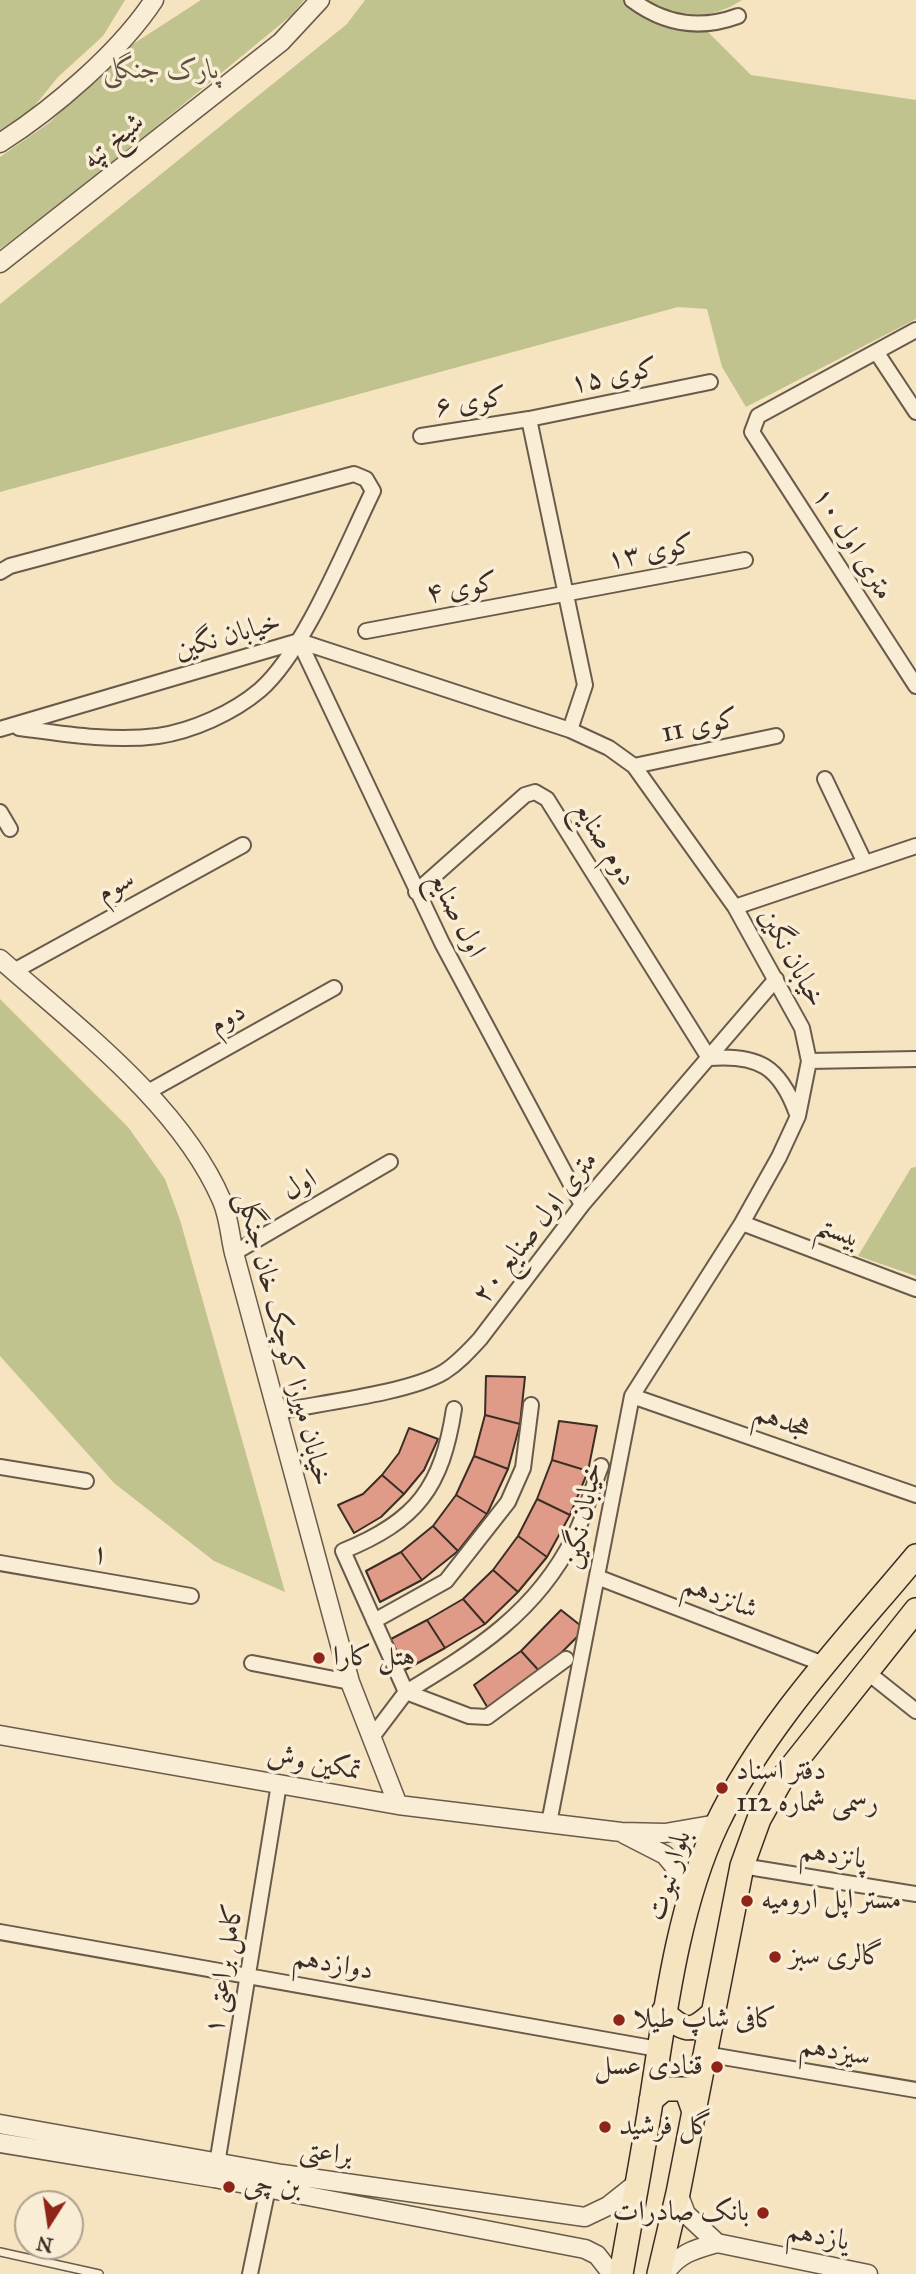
<!DOCTYPE html>
<html>
<head>
<meta charset="utf-8">
<style>
	body { margin:0 }
	#map { position:relative; width:916px; height:2274px; overflow:hidden; background:#f6e3c0; font-family:"IM FELL Great Primer",serif }
	canvas { display:block }
	.north { position:absolute; left:14px; top:2190px; width:70px; height:70px; box-sizing:border-box; background:#f9edd6; border:2px solid #ada08f; border-radius:50%; rotate:192deg; font-size:19px; font-weight:700; line-height:28px; text-align:center; color:#3b2d24 }
	.north::after { content:''; display:block; margin:auto; width:24px; height:32px; background:#8f2418; clip-path:polygon(50% 0,100% 100%,50% 72%,0 100%) }
</style>
</head>
<body>
<div id="map">
<canvas width="916" height="2274"></canvas>
<div class="north">N</div>
</div>
<script>
const g = document.querySelector('canvas').getContext('2d');
g.lineJoin = 'round';
function fillPath(path, color) { g.fillStyle = color; g.fill(path, 'evenodd'); }
function trace(path, color, width, dash) { g.strokeStyle = color; g.lineWidth = width; g.lineCap = dash ? 'butt' : 'round'; g.setLineDash(dash || []); g.stroke(path); }
function drawText(font, color, halo, rows, align = 'center') {
  g.font = font + ' "IM FELL Great Primer",Amiri,serif'; g.lineWidth = 7; g.setLineDash([]); g.textBaseline = 'middle'; g.strokeStyle = halo; g.fillStyle = color; for (const [text, x, y, turn = 0] of rows) {
    g.save(); g.translate(x, y); g.rotate((+turn || 0) * Math.PI / 180); g.textAlign = isNaN(turn) ? turn : align; if (halo) g.strokeText(text, 0, 0); g.fillText(text, 0, 0); g.restore();
  }
}
fillPath(new Path2D(`
	M0,0H125L103,36L58,77L23,120L0,133Z
	M201,0H304L293,14L73,195L0,249V157L49,123L130,46Z
	M365,0H624C648,24 672,28 704,28L751,75L916,100V319L746,407L722,367L707,309L678,307L0,492V304L347,24Z
	M646,0H742C712,20 676,21 646,0Z
	M0,999L128,1127L165,1179L180,1220L285,1592L214,1561L114,1483L0,1356Z
	M916,1167V1276L858,1256L911,1168Z`), '#c1c38f');
const building = new Path2D(`
	M486,1376L525,1377L520,1424L485,1415Z
	M485,1415L520,1424L508,1469L474,1456Z
	M559,1421L597,1426L588,1471L552,1460Z
	M409,1428L438,1439L424,1470L404,1494L382,1475L399,1453Z
	M474,1456L508,1469L487,1514L456,1495Z
	M552,1460L588,1471L570,1515L537,1499Z
	M382,1475L404,1494L381,1517L354,1533L338,1505L363,1494Z
	M456,1495L487,1514L458,1551L433,1526Z
	M537,1499L570,1515L547,1557L518,1536Z
	M433,1526L458,1551L422,1580L401,1552Z
	M518,1536L547,1557L518,1592L493,1570Z
	M401,1552L422,1580L380,1602L366,1571Z
	M493,1570L518,1592L485,1624L463,1599Z
	M463,1599L485,1624L445,1648L427,1620Z
	M561,1610L585,1629L541,1673L521,1651Z
	M427,1620L445,1648L405,1670L391,1639Z
	M521,1651L541,1673L489,1710L474,1685Z`);
fillPath(building, '#df9b88');
trace(building, '#3b2d24', 2);
const service = new Path2D(`
	M0,2252L99,2274`);
const minor = new Path2D(`
	M632,0C664,24 700,30 738,16
	M916,330L758,416L752,432L916,686
	M877,353L916,412
	M529,419L585,685L570,730
	M421,436L529,419L710,382
	M0,572L10,566L354,474L366,479L373,491C346,546 304,652 260,690C233,713 192,731 158,736C112,742 64,734 19,728
	M366,631L745,560
	M299,641L442,943L582,1205
	M0,729L299,641L570,730L609,748L634,766L735,907L802,1028L809,1061L798,1116L779,1157L742,1223L632,1396L549,1823
	M634,766L776,736
	M825,779L865,863
	M0,812L10,829
	M416,892L525,795L535,792L547,799L709,1058C759,1054 780,1067 797,1114
	M735,907L916,846
	M14,971L243,845
	M809,1061L916,1059
	M146,1093L334,988
	M742,1223L916,1289
	M234,1253L390,1162
	M632,1396L916,1495
	M454,1409C442,1487 417,1521 343,1551L406,1692C476,1650 536,1613 574,1537C585,1515 592,1489 601,1466
	M276,1412C320,1403 409,1393 444,1372C458,1363 469,1351 480,1339L582,1205L776,979
	M0,1467L86,1481
	M0,1563L191,1596
	M597,1577L826,1665
	M374,1621L446,1581L508,1502L523,1468L531,1405
	M252,1663L350,1682
	M867,1672L916,1711
	M372,1737L406,1692L469,1716L487,1717L566,1659
	M742,1866L916,1894
	M0,1932L658,2049
	M705,2054L916,2090
	M216,2170L279,1784
	M250,2274L268,2188`);
const tertiary = new Path2D(`
	M0,143C53,109 119,53 154,0
	M0,263L281,42L320,0
	M0,959C77,1027 181,1105 222,1201C229,1217 230,1237 234,1253L350,1682L398,1805
	M0,1735L398,1805L621,1832L665,1833L717,1824
	M624,1834L665,1855L694,1890
	M0,2124L282,2174L585,2217L608,2206L637,2183
	M0,2143L214,2178L585,2249L597,2255L612,2274
	M717,2243L868,2274
	M665,2274C677,2254 695,2249 717,2243L686,2214L678,2193`);
const primary = new Path2D(`
	M663,2012C684,2031 690,2034 711,2015
	M651,2100L664,2089H686L693,2109
	M621,2274C631,2217 642,2159 651,2102C665,2012 678,1906 717,1824C765,1724 846,1640 916,1556
	M659,2274L678,2193L742,1866L759,1819L781,1780L916,1610`);
trace(service, '#6a5a4b', 10);
trace(minor, '#6a5a4b', 18);
trace(tertiary, '#6a5a4b', 21);
trace(primary, '#3b2d24', 26);
trace(service, '#f9edd6', 7);
trace(minor, '#f9edd6', 14);
trace(tertiary, '#f9edd6', 18);
trace(primary, '#f6e3c0', 23);
for (const [x, y, r, color] of [
	[319,1658,7,"#8f2418"],
	[722,1788,7,"#8f2418"],
	[747,1901,7,"#8f2418"],
	[775,1957,7,"#8f2418"],
	[619,2020,7,"#8f2418"],
	[717,2067,7,"#8f2418"],
	[605,2127,7,"#8f2418"],
	[229,2187,7,"#8f2418"],
	[763,2213,7,"#8f2418"]
]) { const dot = new Path2D(); dot.arc(x, y, r, 0, 2 * Math.PI); g.fillStyle = color; g.fill(dot); trace(dot, '#f9edd6', 2.5); }
drawText('italic 28px', '#5c523f', '#f9edd6', [
	["پارک جنگلی",161,71]
]);
drawText('28px', '#3b2d24', '#f9edd6', [
	["شیخ تپه",114,142,-40],
	["کوی ۱۵",614,377,-11],
	["کوی ۶",471,403,-9],
	["۱۰ متری اول",852,544,58],
	["کوی ۱۳",651,553,-11],
	["کوی ۴",462,589,-10],
	["خیابان نگین",228,637,-16],
	["کوی 11",700,727,-12],
	["دوم صنایع",604,844,58],
	["سوم",116,887,-29],
	["اول صنایع",456,915,63],
	["خیابان نگین",791,958,61],
	["دوم",228,1019,-29],
	["اول",300,1186,-30],
	["۲۰ متری اول صنایع",536,1228,-52],
	["بیستم",838,1233,21],
	["خیابان میرزا کوچک خان جنگلی",283,1339,75],
	["هجدهم",782,1422,19],
	["خیابان نگین",584,1516,-79],
	["۱",100,1555,10],
	["شانزدهم",720,1598,21],
	["تمکین وش",314,1764,10],
	["پانزدهم",833,1856,9],
	["بلوار نبوت",670,1876,-73],
	["دوازدهم",333,1965,10],
	["کامل براعتی ۱",225,1969,-81],
	["سیزدهم",835,2052,10],
	["براعتی",326,2154,8],
	["یازدهم",818,2237,11]
]);
drawText('28px', '#3b2d24', '#f9edd6', [
	["هتل کارا",333,1658],
	["دفتر اسناد",736,1772],
	["رسمی شماره 112",736,1804],
	["مستر اپل ارومیه",761,1901],
	["گالری سبز",789,1957],
	["کافی شاپ طیلا",633,2020],
	["قنادی عسل",703,2067,"right"],
	["گل فرشید",619,2127],
	["بن چی",243,2187],
	["بانک صادرات",749,2213,"right"]
], 'left');
</script>
</body>
</html>
